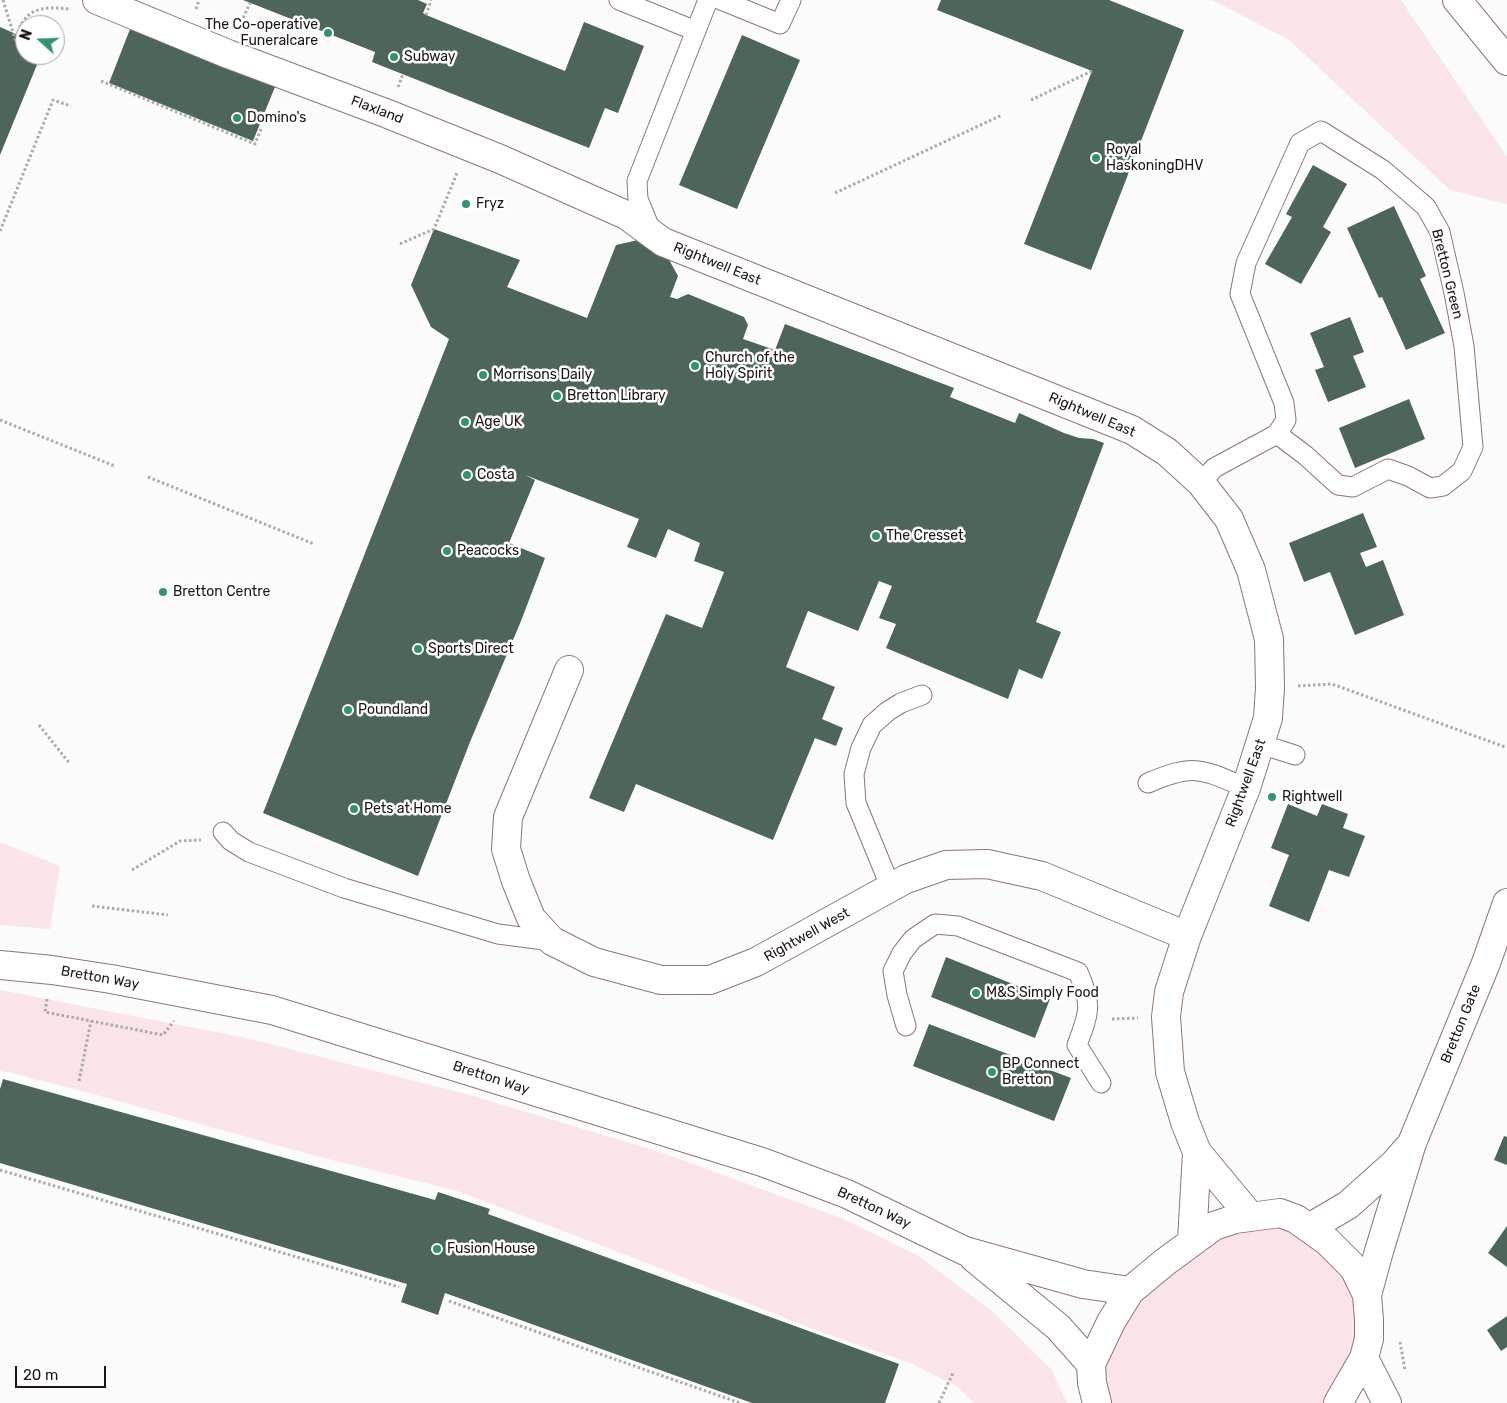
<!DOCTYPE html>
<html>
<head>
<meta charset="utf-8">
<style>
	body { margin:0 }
	#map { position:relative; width:1507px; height:1403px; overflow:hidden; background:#fbfbfb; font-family:Rubik,sans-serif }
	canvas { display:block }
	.north { position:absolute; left:15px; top:15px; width:50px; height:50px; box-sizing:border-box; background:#fff; border:1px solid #a5a1a2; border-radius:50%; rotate:290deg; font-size:14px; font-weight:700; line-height:20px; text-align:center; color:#1e1416 }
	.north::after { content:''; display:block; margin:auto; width:18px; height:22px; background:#34936c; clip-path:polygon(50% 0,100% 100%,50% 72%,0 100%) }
	.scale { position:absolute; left:15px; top:1366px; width:91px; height:22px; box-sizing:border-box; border:2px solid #1e1416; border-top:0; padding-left:6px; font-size:15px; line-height:18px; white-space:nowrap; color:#1e1416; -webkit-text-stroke:4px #fff; paint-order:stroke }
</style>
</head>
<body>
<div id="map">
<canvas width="1507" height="1403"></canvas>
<div class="north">N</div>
<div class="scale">20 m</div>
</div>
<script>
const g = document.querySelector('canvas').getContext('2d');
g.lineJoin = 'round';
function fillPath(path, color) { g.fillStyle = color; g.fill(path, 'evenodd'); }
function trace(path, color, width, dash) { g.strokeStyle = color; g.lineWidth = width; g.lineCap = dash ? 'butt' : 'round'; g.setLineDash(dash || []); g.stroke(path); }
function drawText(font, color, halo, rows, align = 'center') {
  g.font = font + ' Rubik,sans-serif'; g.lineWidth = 5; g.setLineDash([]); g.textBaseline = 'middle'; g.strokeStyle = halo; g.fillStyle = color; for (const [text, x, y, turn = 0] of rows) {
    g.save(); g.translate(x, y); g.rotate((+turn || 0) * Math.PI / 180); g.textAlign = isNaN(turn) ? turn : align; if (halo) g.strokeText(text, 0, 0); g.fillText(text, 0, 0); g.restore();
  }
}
fillPath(new Path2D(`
	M1212,0H1401L1507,157V204L1450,190L1288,39Z
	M0,842L60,866L50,929L0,925Z
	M0,990L246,1038L466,1094L660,1152L841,1218L917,1255L993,1312L1052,1370L1067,1403H974L958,1387L910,1363L813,1329L616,1251L457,1191L312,1155L82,1091L0,1070Z
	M1280,1213L1367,1295L1338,1403H1097L1100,1344L1165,1262Z`), '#fbe4e7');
fillPath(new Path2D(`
	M243,0H418L427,4L423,13L426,15L565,71L584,22L644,46L618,113L605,108L589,148L372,62L375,52Z
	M941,0H1109L1184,30L1091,270L1024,244L1092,71L937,10Z
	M132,24L277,82L253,141L109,83Z
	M0,27L25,38V55H41L0,155Z
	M742,35L800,60L737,209L679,185Z
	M1313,165L1347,184L1323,227L1331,232L1301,284L1265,264L1292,217L1286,214Z
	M1394,206L1426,276L1420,279L1445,333L1406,350L1382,297L1379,298L1347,228Z
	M434,229L520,260L507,287L587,318L616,245L656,236L678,276L670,297L677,299L688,294L744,317L748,325L743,339L775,350L785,324L954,388L950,397L1015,423L1019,413L1064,433L1079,438L1093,439L1104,443L1036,622L1061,632L1042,679L1019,669L1008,699L886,648L896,624L879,618L892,586L879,581L858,631L808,611L786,667L835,687L822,719L843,728L836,746L815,738L773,840L636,784L624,812L589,798L666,614L702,628L724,572L694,561L700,543L668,529L656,558L627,547L639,519L525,475L535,480L509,543L545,558L521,621L470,742L418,876L263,813L449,339L431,327L411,285Z
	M1350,317L1364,352L1353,356L1366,387L1328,402L1315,370L1324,367L1310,333Z
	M1409,399L1425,439L1355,468L1339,428Z
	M1363,513L1377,547L1360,553L1366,567L1383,560L1404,615L1355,635L1330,572L1304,582L1289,543Z
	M1288,804L1317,816L1322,804L1348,814L1343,828L1365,836L1349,877L1329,870L1309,922L1269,906L1289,855L1271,848Z
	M946,957L1050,999L1035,1038L931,997Z
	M929,1024L1071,1078L1054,1121L913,1066Z
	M3,1079L435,1200L438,1192L490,1209L488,1214L899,1364L885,1403H752L445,1293L438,1315L401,1302L407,1284L0,1163V1089Z
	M1504,1136L1507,1137V1165L1494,1160Z
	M1507,1226V1267L1488,1253Z
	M1507,1316V1347L1501,1351L1487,1330Z`), '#4e6659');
const service = new Path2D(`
	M619,0L696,31
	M721,0L780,24L791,0
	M652,233L638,199L637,181L708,0
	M1201,483L1214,468L1277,434L1305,455L1338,485L1353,487L1388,469L1408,476L1430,488L1443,486L1462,471L1473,447L1464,346L1454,293L1440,232L1426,207L1383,170L1321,131L1300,143L1246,263L1240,294L1284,403L1286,420L1277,434
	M1260,744L1295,755
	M1148,783C1194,763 1202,769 1246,788
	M223,832L231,841L249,852L344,888L498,934L552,941
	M891,888L856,803L854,774L861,748L872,725L888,711L901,703L922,695
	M906,1026L897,995L893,971L902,953L913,939L935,924L958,926L1078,972C1093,1005 1089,1013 1077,1045L1101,1083`);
const minor = new Path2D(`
	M97,0L228,54L388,114L500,159L626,215L663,242L1132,430L1167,452L1201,483L1229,519L1251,570L1269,639L1270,688L1268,718L1246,788L1187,936L1169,992L1166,1017L1170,1072L1185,1122L1197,1152L1250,1216
	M569,670L508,817L506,849L516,881L531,918L552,941L594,962L661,980H710L756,962L906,879L946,865L987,864L1042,876L1187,936
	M1192,1241L1197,1152`);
const tertiary = new Path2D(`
	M0,965L52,970L111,979L272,1010L762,1162L847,1194L965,1251L1083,1284L1130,1291
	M1309,1228L1348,1205L1394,1164L1408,1148
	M974,1258L1058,1327L1091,1364
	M1367,1295L1379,1251L1412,1143L1486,963L1507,903
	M1364,1358L1387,1403
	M1097,1403L1092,1383L1091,1364L1111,1322L1130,1291L1165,1262L1214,1226L1235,1219L1280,1213L1296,1219L1327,1241L1354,1268L1367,1295L1369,1320V1339L1364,1358L1338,1403`);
const trunk = new Path2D(`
	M1457,0L1507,61`);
trace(service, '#8f7478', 21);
trace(minor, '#8f7478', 30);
trace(tertiary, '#8f7478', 30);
trace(trunk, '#8f7478', 30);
trace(new Path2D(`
	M3,0L16,42
	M196,9L199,0
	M426,15L431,0
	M239,27L250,3
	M17,43C18,37 18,29 22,23C32,6 51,7 69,9
	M101,81L255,144L261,129
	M398,87L403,74
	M1031,100L1092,71
	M835,193L1002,115
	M0,231L53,100L71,106
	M400,244L434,229L457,173
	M0,420L115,466
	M148,477L314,544
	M1298,686L1332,684L1505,747
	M39,725L70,764
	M132,870L180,841L201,840
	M92,906L168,915
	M47,999L45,1012L163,1035L174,1021
	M1112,1019L1138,1018
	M79,1081L91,1021
	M0,1170L399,1287
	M449,1301L740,1403
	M1400,1342L1405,1370
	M939,1403L953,1373`), '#adaaab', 3, [2.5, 2.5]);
trace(service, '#fff', 19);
trace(minor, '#fff', 28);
trace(tertiary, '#fff', 28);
trace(trunk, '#fff', 28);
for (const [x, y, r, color] of [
	[328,33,5,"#34936c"],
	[394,57,5,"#34936c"],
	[237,118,5,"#34936c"],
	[1096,158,5,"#34936c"],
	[466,204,5,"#34936c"],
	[695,366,5,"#34936c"],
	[483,375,5,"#34936c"],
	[557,396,5,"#34936c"],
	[465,422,5,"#34936c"],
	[467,475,5,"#34936c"],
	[876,536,5,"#34936c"],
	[447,551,5,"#34936c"],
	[163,592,5,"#34936c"],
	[418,649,5,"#34936c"],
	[348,710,5,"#34936c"],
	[1272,797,5,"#34936c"],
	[354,809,5,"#34936c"],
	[976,993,5,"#34936c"],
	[992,1072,5,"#34936c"],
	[437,1249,5,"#34936c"]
]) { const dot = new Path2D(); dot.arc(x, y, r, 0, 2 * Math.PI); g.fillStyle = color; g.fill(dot); trace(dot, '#fff', 2); }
drawText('14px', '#1e1416', '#fff', [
	["The Co-operative",318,25,"right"],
	["Funeralcare",318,41,"right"],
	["Subway",404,57],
	["Domino's",247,118],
	["Royal",1106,150],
	["HaskoningDHV",1106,166],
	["Fryz",476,204],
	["Church of the",705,358],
	["Holy Spirit",705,374],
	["Morrisons Daily",493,375],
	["Bretton Library",567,396],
	["Age UK",475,422],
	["Costa",477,475],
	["The Cresset",886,536],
	["Peacocks",457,551],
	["Bretton Centre",173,592],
	["Sports Direct",428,649],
	["Poundland",358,710],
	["Rightwell",1282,797],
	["Pets at Home",364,809],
	["M&S Simply Food",986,993],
	["BP Connect",1002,1064],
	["Bretton",1002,1080],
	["Fusion House",447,1249]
], 'left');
drawText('14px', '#1e1416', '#fff', [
	["Flaxland",377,110,21],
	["Rightwell East",717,264,22],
	["Bretton Green",1447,274,76],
	["Rightwell East",1092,415,23],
	["Rightwell East",1246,783,-70],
	["Rightwell West",807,935,-29],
	["Bretton Way",100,978,10],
	["Bretton Gate",1461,1024,-68],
	["Bretton Way",491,1078,18],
	["Bretton Way",874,1208,25]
]);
</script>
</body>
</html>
